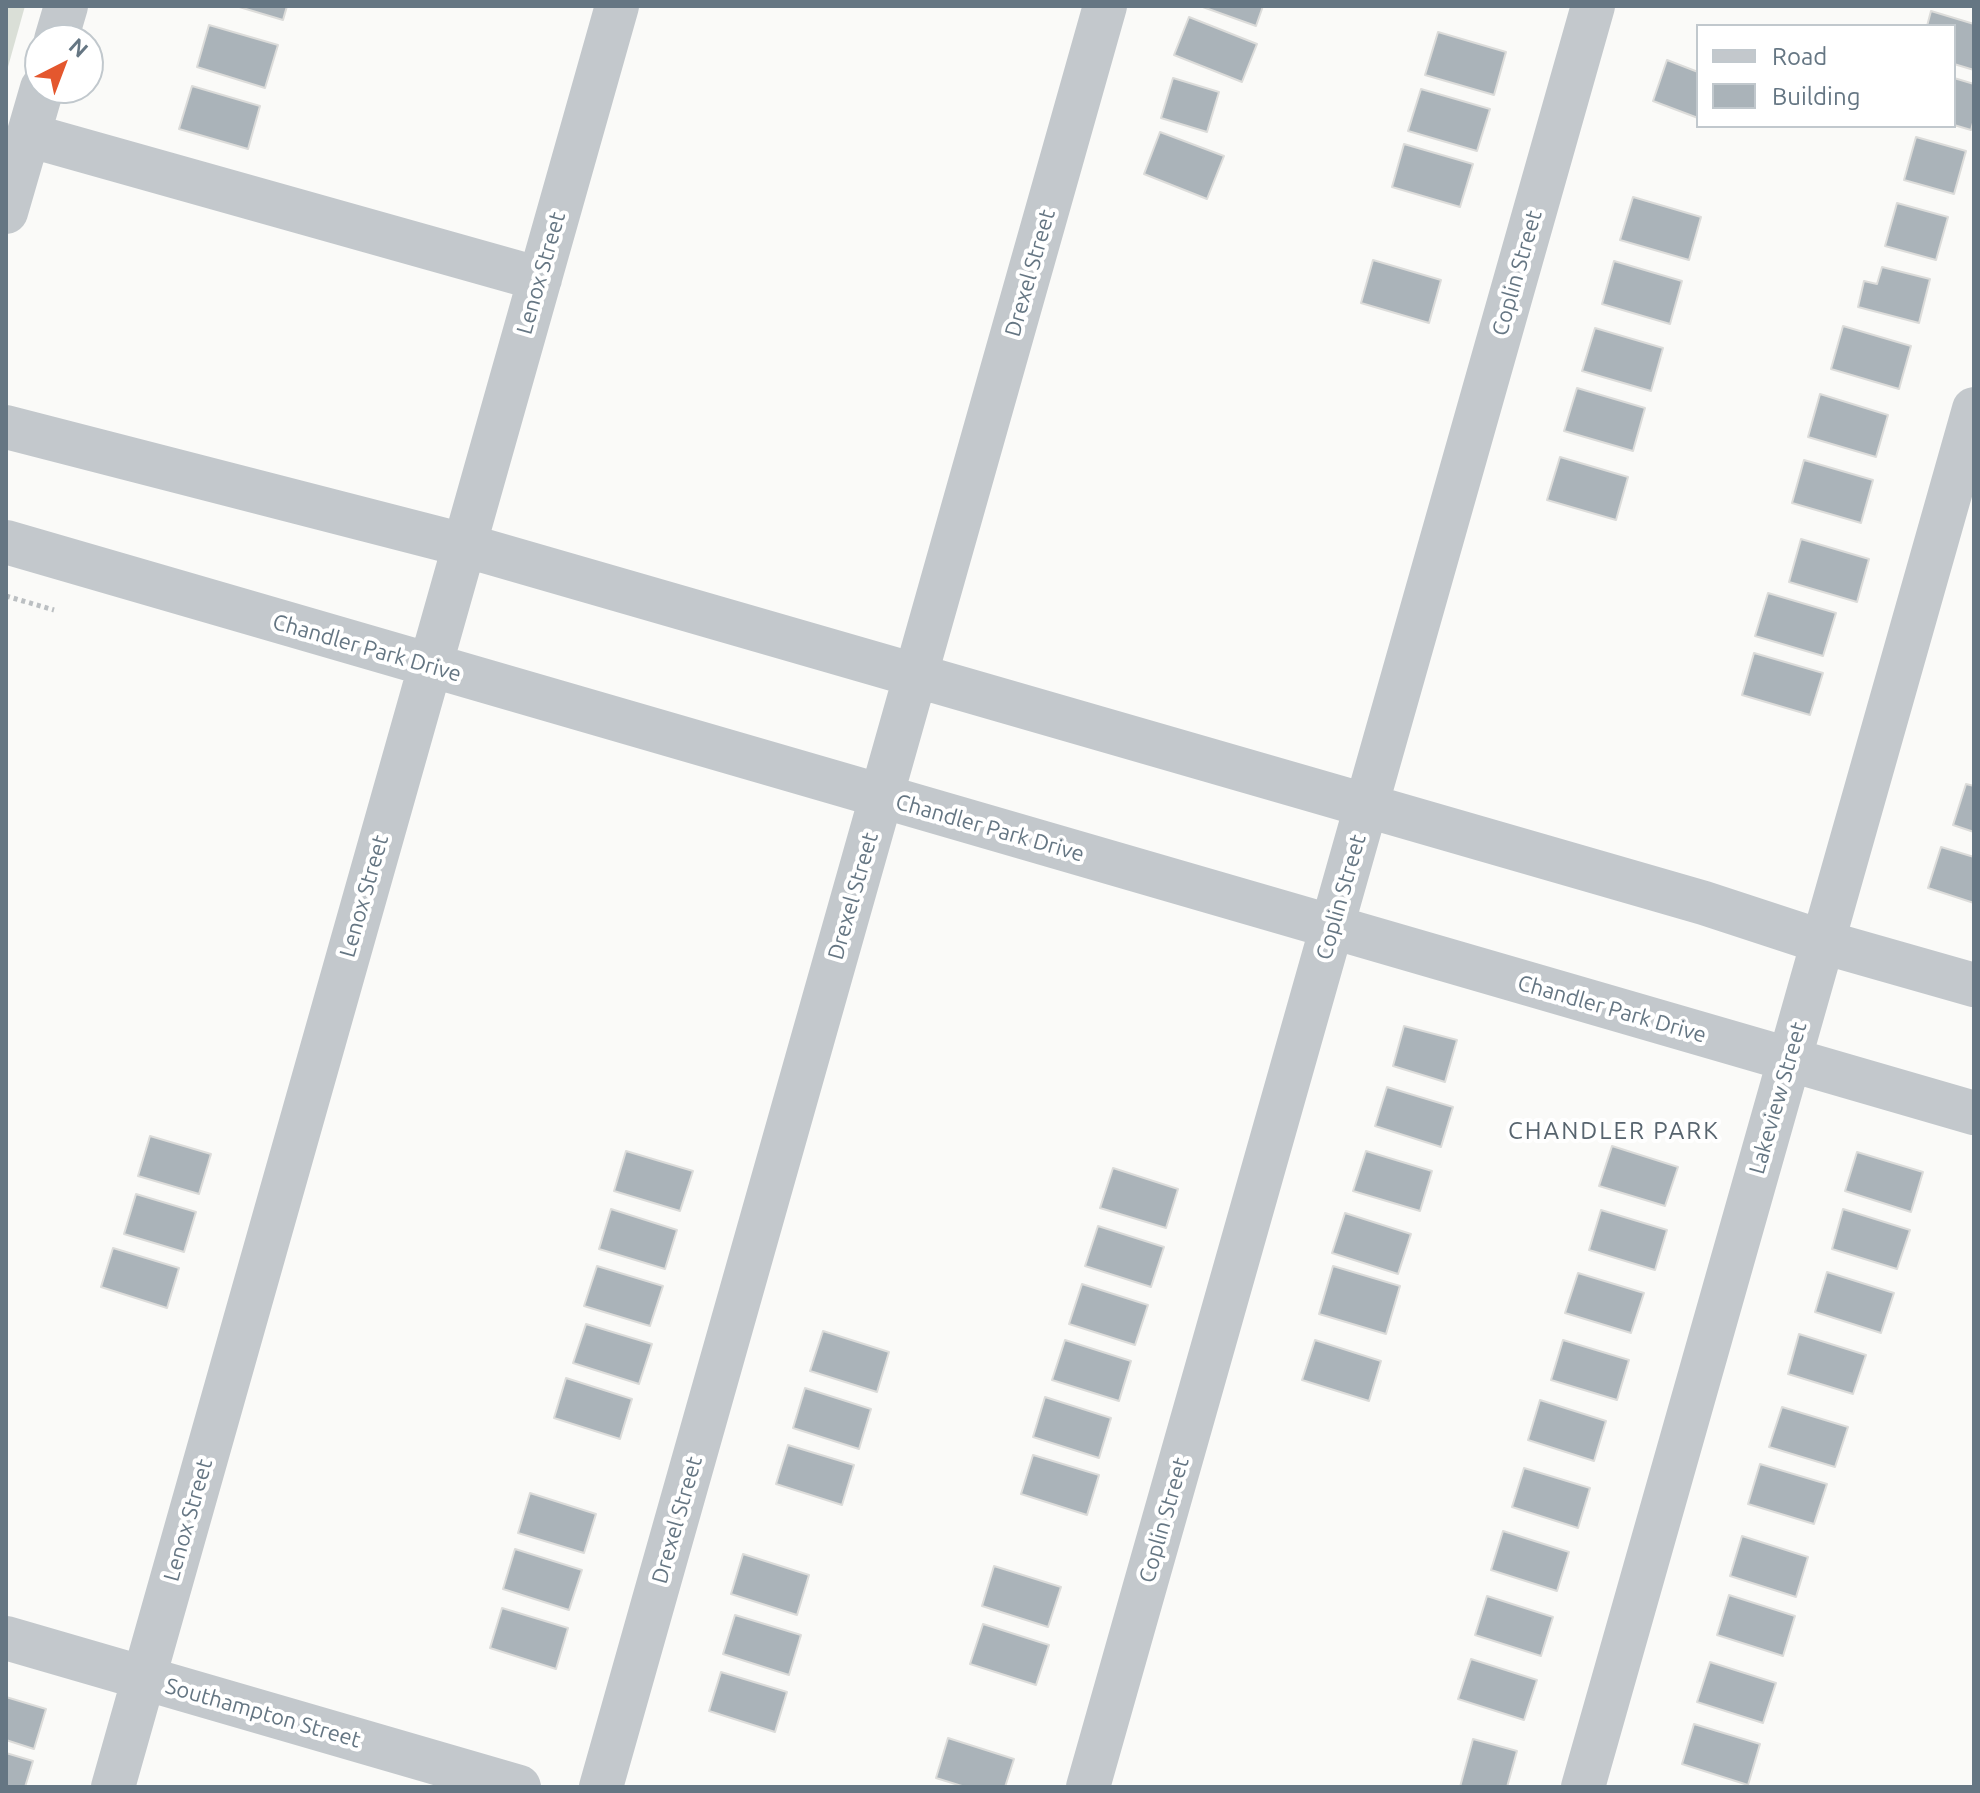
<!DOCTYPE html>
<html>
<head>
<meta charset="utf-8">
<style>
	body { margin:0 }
	#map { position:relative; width:1980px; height:1793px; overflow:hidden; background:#fafaf8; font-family:Ubuntu,sans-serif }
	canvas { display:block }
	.frame { position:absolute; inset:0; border:8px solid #657683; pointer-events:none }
	.legend { position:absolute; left:1696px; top:24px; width:260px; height:104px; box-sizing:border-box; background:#fff; border:2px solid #c1c8cd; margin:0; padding:10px 14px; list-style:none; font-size:24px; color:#657683 }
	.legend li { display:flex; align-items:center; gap:16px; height:40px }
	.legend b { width:40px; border:2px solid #c1c8cd }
	.north { position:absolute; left:24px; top:24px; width:80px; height:80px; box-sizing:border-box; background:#fff; border:2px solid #c1c8cd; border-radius:50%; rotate:42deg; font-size:22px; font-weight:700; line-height:32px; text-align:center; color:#657683 }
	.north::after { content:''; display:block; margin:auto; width:28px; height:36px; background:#e4572e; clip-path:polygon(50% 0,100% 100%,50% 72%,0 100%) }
</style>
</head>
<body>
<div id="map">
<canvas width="1980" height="1793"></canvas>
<div class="frame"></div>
<ul class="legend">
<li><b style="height:10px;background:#c3c8cc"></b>Road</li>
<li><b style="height:22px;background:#aab3b9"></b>Building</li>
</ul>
<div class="north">N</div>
</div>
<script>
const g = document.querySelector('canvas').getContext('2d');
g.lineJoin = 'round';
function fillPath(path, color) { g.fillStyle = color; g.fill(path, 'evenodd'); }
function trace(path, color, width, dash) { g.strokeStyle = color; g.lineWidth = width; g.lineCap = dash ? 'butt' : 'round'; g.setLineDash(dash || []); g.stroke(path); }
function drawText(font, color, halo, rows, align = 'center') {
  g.font = font + ' Ubuntu,sans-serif'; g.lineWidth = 8; g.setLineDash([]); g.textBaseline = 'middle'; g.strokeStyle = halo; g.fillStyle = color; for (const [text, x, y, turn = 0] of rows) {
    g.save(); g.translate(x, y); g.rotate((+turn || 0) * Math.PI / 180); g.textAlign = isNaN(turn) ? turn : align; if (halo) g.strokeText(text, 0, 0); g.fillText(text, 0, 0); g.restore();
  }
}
fillPath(new Path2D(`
	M6,6H25L6,74Z`), '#dadfd7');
const building = new Path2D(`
	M236,6H287L283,20Z
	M1200,6H1263L1256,26Z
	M1931,11L1974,24V70L1954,64V26H1927Z
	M1189,17L1257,44L1242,82L1174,55Z
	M209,25L278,45L265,88L197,67Z
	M1438,32L1506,52L1494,95L1425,75Z
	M1667,60L1698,72V118L1653,101Z
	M1173,78L1219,92L1207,132L1161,118Z
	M1954,78L1974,84V119L1971,130L1954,125Z
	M192,86L260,106L248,149L179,129Z
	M1421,89L1490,109L1477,151L1408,131Z
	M1160,132L1224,156L1207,199L1144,174Z
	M1916,137L1966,151L1954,194L1904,180Z
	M1404,144L1473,164L1460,207L1392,187Z
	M1633,197L1701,217L1689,260L1620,240Z
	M1897,203L1948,217L1936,260L1885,246Z
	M1373,260L1441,280L1429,323L1361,303Z
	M1614,261L1682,281L1670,324L1602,304Z
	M1882,267L1930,279L1919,323L1858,307L1864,281L1877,284Z
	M1843,326L1911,346L1899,389L1831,369Z
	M1595,328L1663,348L1651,391L1582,371Z
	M1577,388L1645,408L1633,451L1564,431Z
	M1820,394L1888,415L1876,457L1808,437Z
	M1560,457L1628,477L1616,520L1547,500Z
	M1804,460L1873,480L1861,523L1792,503Z
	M1801,539L1869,559L1857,602L1789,582Z
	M1768,593L1836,613L1823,656L1755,636Z
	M1754,653L1823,673L1810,715L1742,695Z
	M1966,784L1974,786V832L1953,825Z
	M1941,847L1974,857V903L1928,888Z
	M1404,1026L1457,1040L1445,1082L1393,1066Z
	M1387,1087L1453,1107L1441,1147L1375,1126Z
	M150,1136L211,1154L199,1194L138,1176Z
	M1612,1146L1678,1167L1665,1206L1599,1186Z
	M626,1151L693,1171L680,1211L614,1191Z
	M1366,1151L1432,1171L1420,1211L1353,1191Z
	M1857,1152L1923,1172L1911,1212L1845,1191Z
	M1113,1168L1178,1189L1166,1228L1100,1208Z
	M136,1194L196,1212L184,1252L124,1234Z
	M611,1209L677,1230L665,1269L599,1249Z
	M1843,1209L1910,1230L1897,1269L1832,1249Z
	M1601,1210L1667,1230L1655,1270L1589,1250Z
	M1345,1213L1411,1234L1398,1274L1332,1253Z
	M1098,1226L1164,1247L1151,1287L1085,1266Z
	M113,1248L179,1268L167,1308L101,1287Z
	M597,1266L663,1286L650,1326L584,1306Z
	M1333,1266L1400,1286L1386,1334L1319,1314Z
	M1827,1272L1894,1293L1881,1333L1815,1312Z
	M1578,1273L1644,1293L1631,1333L1565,1313Z
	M1082,1284L1148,1305L1135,1345L1069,1324Z
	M586,1324L652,1344L639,1384L573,1363Z
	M823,1331L889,1352L877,1392L810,1371Z
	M1799,1334L1866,1355L1853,1394L1788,1374Z
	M1065,1340L1131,1361L1119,1401L1052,1380Z
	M1315,1340L1381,1361L1369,1401L1302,1380Z
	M1563,1340L1629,1360L1617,1400L1551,1380Z
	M566,1378L632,1399L620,1439L554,1418Z
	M805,1388L871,1409L859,1449L793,1428Z
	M1045,1397L1111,1418L1099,1458L1033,1437Z
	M1540,1400L1606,1421L1594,1461L1528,1440Z
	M1782,1407L1848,1427L1835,1467L1769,1447Z
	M788,1445L854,1465L842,1505L776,1484Z
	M1033,1455L1099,1475L1087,1515L1021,1494Z
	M1760,1464L1827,1484L1814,1524L1748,1504Z
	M1524,1468L1590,1488L1578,1528L1512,1507Z
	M530,1493L596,1514L584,1553L518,1533Z
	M1503,1531L1569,1552L1557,1591L1491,1570Z
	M1742,1536L1808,1557L1796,1597L1730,1576Z
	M515,1549L582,1570L569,1610L503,1589Z
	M743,1554L809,1575L797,1615L731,1594Z
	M994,1566L1061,1587L1048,1627L982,1606Z
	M1729,1595L1795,1616L1783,1656L1717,1635Z
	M1487,1596L1553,1617L1541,1656L1475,1635Z
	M502,1608L568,1628L556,1669L490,1648Z
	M735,1615L801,1635L789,1675L723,1654Z
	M983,1624L1049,1645L1036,1685L970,1664Z
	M1471,1659L1537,1680L1524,1720L1458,1699Z
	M1710,1662L1776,1683L1763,1723L1697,1702Z
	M721,1672L787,1692L775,1732L709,1711Z
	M6,1697L46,1709L34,1749L6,1740Z
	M1694,1724L1760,1744L1748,1785L1682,1764Z
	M948,1738L1014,1759L1005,1787H965L936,1778Z
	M1473,1739L1517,1751L1507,1787H1460Z
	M6,1753L33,1761L25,1787H6Z`);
fillPath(building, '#aab3b9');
trace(building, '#dcdcda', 2);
trace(new Path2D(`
	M6,596L54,610`), '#bbbfc2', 5, [4, 4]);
trace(new Path2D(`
	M56,40L66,6
	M28,135L540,279
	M6,212L42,88
	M6,427L464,545L1704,903L1823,942L1974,985
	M6,542L1974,1113
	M6,1638L519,1787
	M113,1787L617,6
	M601,1787L1105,6
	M1088,1787L1593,6
	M1583,1787L1974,409`), '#c3c8cc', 44);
drawText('22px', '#657683', '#fff', [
	["Lenox Street",541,273,-74],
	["Drexel Street",1030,273,-74],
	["Coplin Street",1517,273,-74],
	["Chandler Park Drive",367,648,16],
	["Chandler Park Drive",990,828,16],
	["Lenox Street",364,896,-74],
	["Drexel Street",853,896,-74],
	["Coplin Street",1341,897,-74],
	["Chandler Park Drive",1612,1009,16],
	["Lakeview Street",1778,1098,-74],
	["Lenox Street",188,1520,-74],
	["Drexel Street",677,1520,-74],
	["Coplin Street",1164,1520,-74],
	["Southampton Street",263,1713,16]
]);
g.letterSpacing = '2px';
drawText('24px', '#57646e', '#fff', [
	["CHANDLER PARK",1614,1131]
]);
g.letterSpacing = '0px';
</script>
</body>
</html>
